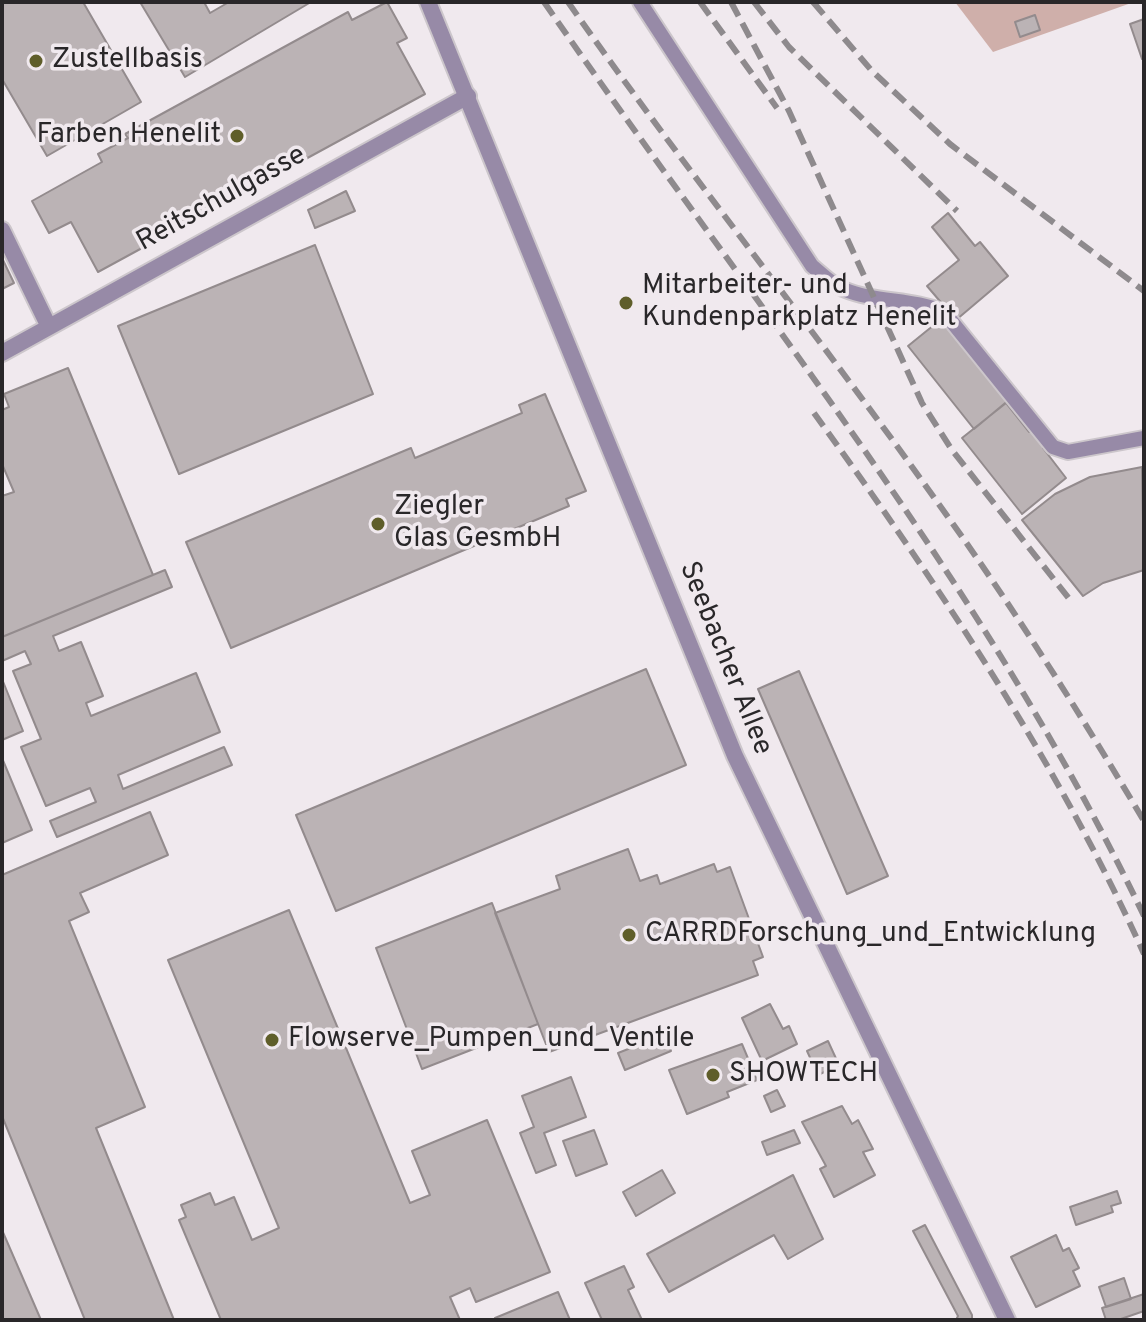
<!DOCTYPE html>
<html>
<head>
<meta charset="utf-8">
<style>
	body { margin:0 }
	#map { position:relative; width:1146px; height:1322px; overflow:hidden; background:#f0e9ee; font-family:Overpass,sans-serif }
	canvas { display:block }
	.frame { position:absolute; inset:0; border:4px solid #292729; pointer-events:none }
</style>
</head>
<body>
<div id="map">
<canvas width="1146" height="1322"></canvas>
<div class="frame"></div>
</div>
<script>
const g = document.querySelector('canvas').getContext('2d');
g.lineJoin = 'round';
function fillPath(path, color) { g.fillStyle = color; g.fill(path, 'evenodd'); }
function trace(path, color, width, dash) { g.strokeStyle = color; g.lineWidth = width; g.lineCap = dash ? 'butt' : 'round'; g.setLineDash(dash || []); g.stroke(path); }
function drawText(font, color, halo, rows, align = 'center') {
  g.font = font + ' Overpass,sans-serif'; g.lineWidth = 7; g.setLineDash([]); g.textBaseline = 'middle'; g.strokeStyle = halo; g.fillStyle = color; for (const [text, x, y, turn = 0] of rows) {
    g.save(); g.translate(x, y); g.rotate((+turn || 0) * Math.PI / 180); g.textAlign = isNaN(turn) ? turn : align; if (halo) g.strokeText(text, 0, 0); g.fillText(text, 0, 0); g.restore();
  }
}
fillPath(new Path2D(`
	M955,2H1134L993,52Z`), '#cfafaa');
const building = new Path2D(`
	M2,2H83L141,102L47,156L2,79Z
	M140,2H204L210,13L229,2H311L185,77Z
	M387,2L407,38L397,43L425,94L98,272L71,222L49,233L32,201L102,162L98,154L128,138L125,134L348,12L352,20Z
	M1035,15L1040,30L1020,37L1015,22Z
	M1144,19V58L1142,59L1130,24Z
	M346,191L355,211L315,228L308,210Z
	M948,213L975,246L980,242L1008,276L956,320L927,286L959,260L932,227Z
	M315,245L373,394L179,474L118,326Z
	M2,258L14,283L2,289Z
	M945,316L1010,399L974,429L908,346Z
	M68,368L153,575L2,637V496L14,492L2,464V410L9,407L4,394Z
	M545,394L586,491L566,499L569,506L231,648L186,542L411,448L415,458L522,413L519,405Z
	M1006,403L1029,432L1034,427L1048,444L1043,448L1066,478L1022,514L962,438Z
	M1142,467L1144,570L1103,583L1083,596L1022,520L1055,494L1090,477Z
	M165,570L172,587L53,636L59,651L81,642L103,696L86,703L91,716L196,673L220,732L118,775L123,789L224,747L232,765L57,837L50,821L96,802L90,788L46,806L21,747L41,739L13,671L31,664L25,651L2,661V637Z
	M646,669L686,765L336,911L296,815Z
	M799,671L888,876L847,894L758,689Z
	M2,679L23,731L2,740Z
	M2,758L32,830L2,843Z
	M150,812L168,855L80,893L89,912L69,921L145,1107L96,1128L174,1320H85L2,1116V875Z
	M628,849L640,881L657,875L660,884L714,864L717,872L730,867L763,957L753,961L758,975L549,1052L495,913L560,889L556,876Z
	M492,903L538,1024L422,1069L376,948Z
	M289,910L410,1203L430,1195L412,1151L487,1120L550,1272L476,1302L470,1288L450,1297L460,1320H221L179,1220L186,1217L181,1205L210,1193L215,1205L234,1197L252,1240L279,1228L168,960Z
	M770,1004L783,1029L789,1026L797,1044L762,1061L742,1018Z
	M664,1035L671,1051L625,1070L618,1053Z
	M828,1041L839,1065L818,1075L807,1051Z
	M742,1044L757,1080L727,1092L729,1097L687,1114L669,1070Z
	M571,1077L586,1117L544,1133L556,1165L536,1173L520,1133L534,1127L522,1096Z
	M777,1090L785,1106L771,1112L764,1096Z
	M842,1106L852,1124L858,1120L873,1149L863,1152L875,1175L834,1197L820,1169L826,1166L802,1122Z
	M594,1130L607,1164L576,1176L563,1141Z
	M794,1130L800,1143L767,1155L762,1142Z
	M662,1170L675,1193L636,1216L623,1192Z
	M793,1175L823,1239L788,1259L774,1235L669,1292L647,1254Z
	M1117,1191L1121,1203L1111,1206L1113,1212L1076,1225L1070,1207Z
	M925,1225L972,1315V1320H956L958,1316L913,1231Z
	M2,1230L41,1320H2Z
	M1056,1235L1063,1251L1069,1248L1079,1268L1073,1271L1080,1286L1036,1307L1011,1257Z
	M624,1266L634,1287L628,1290L642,1320H602L585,1283Z
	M1124,1278L1131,1299L1106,1307L1099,1287Z
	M558,1292L570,1320H496L495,1318Z
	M1144,1294V1311L1118,1320H1106L1102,1308Z`);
fillPath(building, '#bbb3b5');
trace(building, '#938b8d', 2);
const service = new Path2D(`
	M640,2L812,266C822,274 832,285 843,289C876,303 912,298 944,312L1053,447L1068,452L1144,438`);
const minor = new Path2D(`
	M2,230L48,325
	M2,353L468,96`);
const tertiary = new Path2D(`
	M428,2L735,756L1007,1320`);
trace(service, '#ccc6cb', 18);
trace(minor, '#ccc6cb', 20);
trace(tertiary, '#ccc6cb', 20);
trace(service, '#978aa7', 14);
trace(minor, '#978aa7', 16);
trace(tertiary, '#978aa7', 16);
trace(new Path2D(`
	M544,2C751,302 986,585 1144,916
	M568,2C689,175 821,338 943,510C1015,610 1081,715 1144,821
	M700,2L777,108
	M731,2L789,111L922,403L952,450L1071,601
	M754,2L789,47L957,211
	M813,2L872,71L950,144L1144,291
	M814,413C939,586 1056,759 1144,954`), '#8e8a8d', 6, [16, 8]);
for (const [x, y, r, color] of [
	[36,61,8,"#5f5e2a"],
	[237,136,8,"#5f5e2a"],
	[626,303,8,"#5f5e2a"],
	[378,524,8,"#5f5e2a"],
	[629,935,8,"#5f5e2a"],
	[272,1040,8,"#5f5e2a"],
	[713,1075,8,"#5f5e2a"]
]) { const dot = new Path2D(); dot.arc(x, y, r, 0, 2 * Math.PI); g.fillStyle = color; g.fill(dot); trace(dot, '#f0e9ee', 3); }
drawText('28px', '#292729', '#f0e9ee', [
	["Zustellbasis",52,61],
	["Farben Henelit",221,136,"right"],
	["Mitarbeiter- und",642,287],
	["Kundenparkplatz Henelit",642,319],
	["Ziegler",394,508],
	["Glas GesmbH",394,540],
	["CARRDForschung_und_Entwicklung",645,935],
	["Flowserve_Pumpen_und_Ventile",288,1040],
	["SHOWTECH",729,1075]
], 'left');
drawText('28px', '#292729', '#f0e9ee', [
	["Reitschulgasse",222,200,-29],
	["Seebacher Allee",724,659,68]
]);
</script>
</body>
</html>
